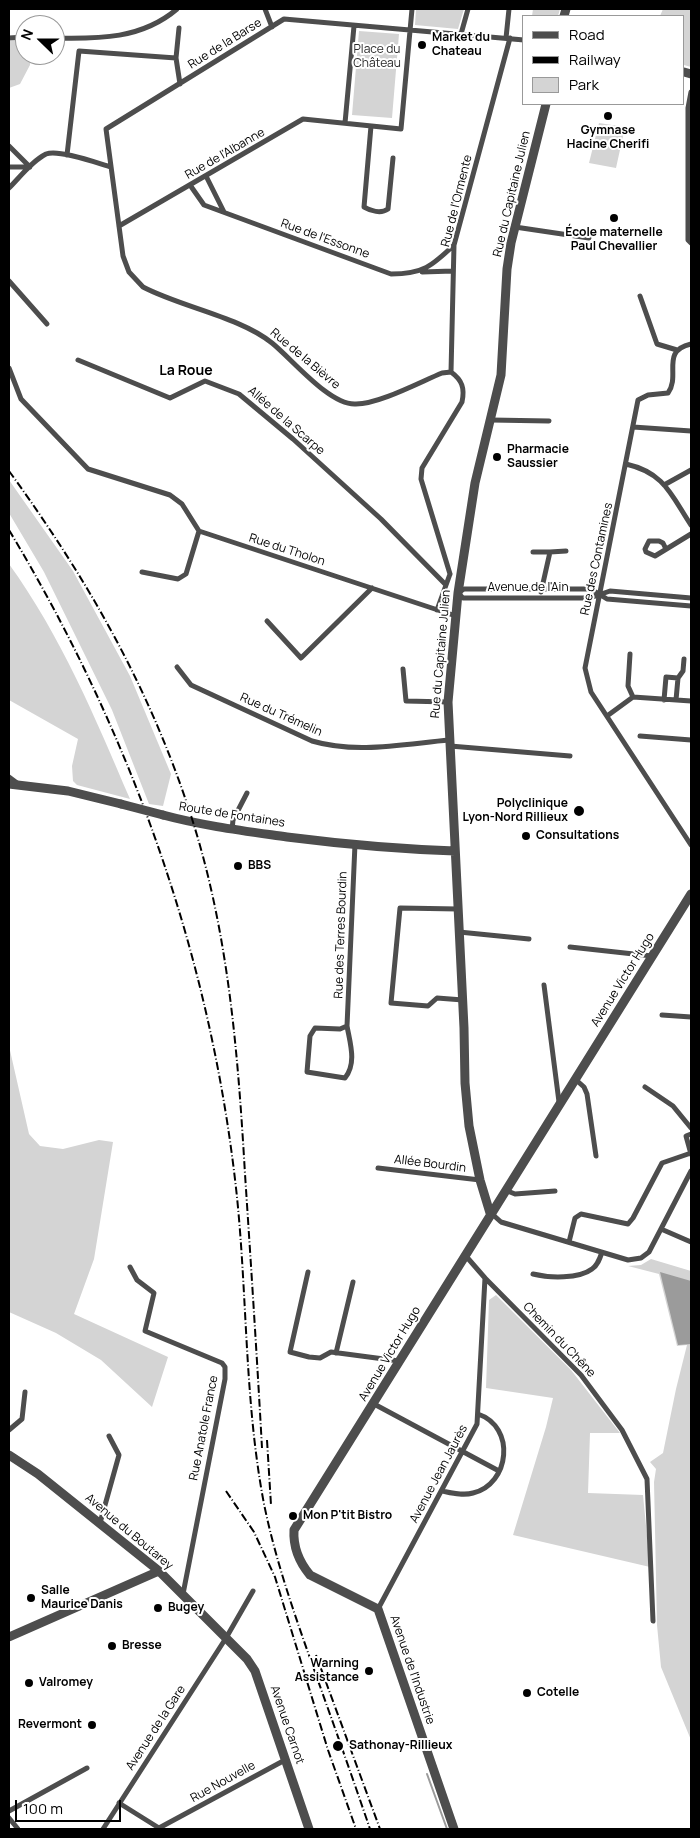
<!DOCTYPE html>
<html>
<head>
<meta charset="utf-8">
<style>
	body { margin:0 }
	#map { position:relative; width:700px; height:1838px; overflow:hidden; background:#fff; font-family:Manrope,sans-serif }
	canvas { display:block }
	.frame { position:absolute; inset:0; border:10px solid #000; pointer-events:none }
	.legend { position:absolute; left:522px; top:15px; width:162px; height:90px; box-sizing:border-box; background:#fff; border:1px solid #999; margin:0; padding:6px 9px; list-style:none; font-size:15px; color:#000 }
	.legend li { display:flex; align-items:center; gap:10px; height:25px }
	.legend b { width:25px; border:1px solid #999 }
	.north { position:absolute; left:15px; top:15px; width:50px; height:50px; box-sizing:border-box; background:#fff; border:1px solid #999; border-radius:50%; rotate:292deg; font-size:14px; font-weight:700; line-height:20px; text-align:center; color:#000 }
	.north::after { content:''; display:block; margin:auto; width:18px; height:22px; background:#000; clip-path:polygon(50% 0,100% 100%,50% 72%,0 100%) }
	.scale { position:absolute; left:15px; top:1800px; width:106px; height:22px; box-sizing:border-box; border:2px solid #000; border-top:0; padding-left:6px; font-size:15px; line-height:18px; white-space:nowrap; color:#000; -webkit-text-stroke:4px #fff; paint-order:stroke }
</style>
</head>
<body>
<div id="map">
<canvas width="700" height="1838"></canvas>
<div class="frame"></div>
<ul class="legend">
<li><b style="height:6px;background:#4d4d4d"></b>Road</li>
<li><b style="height:6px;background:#000"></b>Railway</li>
<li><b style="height:14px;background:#d4d4d4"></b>Park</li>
</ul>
<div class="north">N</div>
<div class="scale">100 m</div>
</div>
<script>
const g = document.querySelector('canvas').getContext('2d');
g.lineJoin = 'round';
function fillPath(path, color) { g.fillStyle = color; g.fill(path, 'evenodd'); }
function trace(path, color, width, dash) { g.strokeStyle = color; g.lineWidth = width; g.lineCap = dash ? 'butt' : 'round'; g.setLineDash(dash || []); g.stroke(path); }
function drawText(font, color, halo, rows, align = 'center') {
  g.font = font + ' Manrope,sans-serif'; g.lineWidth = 4; g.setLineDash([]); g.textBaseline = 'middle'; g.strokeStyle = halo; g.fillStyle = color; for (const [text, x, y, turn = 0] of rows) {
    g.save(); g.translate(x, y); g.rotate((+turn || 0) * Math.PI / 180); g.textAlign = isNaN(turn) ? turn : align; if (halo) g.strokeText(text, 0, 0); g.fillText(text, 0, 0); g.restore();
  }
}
fillPath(new Path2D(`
	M416,9H464L458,29L415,25Z
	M533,9H560L558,16H532Z
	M663,9H691V67L684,65V16H660Z
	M359,31L399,34L392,118L352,115Z
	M17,40L25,45V55H30V65L20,84L9,88V41Z
	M599,123L625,127L616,168L589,163Z
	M9,480L73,571L130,676L171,774L163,806L149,804L112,710L44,572L9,513Z
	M9,564C61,636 95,717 130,799L77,785L73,781L72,766L78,739L9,700Z
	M9,1046L29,1134L40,1146L63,1149L99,1140L113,1142L94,1259L74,1314L168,1357L152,1407L101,1360L56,1333L9,1312Z
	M651,1259L691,1271V1740L661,1667L657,1625L654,1482L656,1469L650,1462L663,1453L676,1389L687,1345L677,1346L659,1274L628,1266L641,1265Z
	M496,1295L571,1370L620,1433H590L588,1493L643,1495L650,1567L513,1535L546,1427L553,1398L486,1388L489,1300Z`), '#d4d4d4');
fillPath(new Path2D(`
	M660,1272L691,1281V1344L678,1345Z`), '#9b9b9b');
trace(new Path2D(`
	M427,1774L447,1829`), '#9b9b9b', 2);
trace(new Path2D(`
	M265,9L272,27
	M179,28L176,58L180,84
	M461,34L468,9
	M9,38L25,37
	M55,38C99,39 142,39 177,9
	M506,38L509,9
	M691,92L688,108V240L691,243
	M345,123L354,26
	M371,126L364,207C371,211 381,214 388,209L393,158
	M9,146L30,167
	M67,155L79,51L176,58
	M9,167H29
	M206,176L224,212
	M190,185L204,205L391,274C423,274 432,266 454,245
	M9,188C20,177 32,161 46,154C59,149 97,163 111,167
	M119,226L303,119L401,129L412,9
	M515,227L589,238
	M422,272L453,271
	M9,281L47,324
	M640,296L657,344L677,350
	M691,344C660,351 681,375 668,393L648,395L638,400L585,668L591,692L691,845
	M78,360L170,398L205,381L239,394L293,439L381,519L446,585
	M9,368L21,399L88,469L170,495L182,504L199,531
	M451,372L454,245L510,38
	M491,420L549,421
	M633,427L691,431
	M626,464C665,473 671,495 691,525
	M664,485L691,470
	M666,549L663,543L659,541H649L645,549L646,552L655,556L691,534
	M533,552H550L541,592
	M550,552L566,551
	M142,572L178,579L186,574L199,531L456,616
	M450,574L421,479L422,468L462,402C465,388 462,380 451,372L442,373C420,382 379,404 356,404C330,406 292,359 272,343C240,317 181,307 143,287L129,272L123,256L106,129L284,19L524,40
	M691,598L610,591L590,598H463L458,593L464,589H591L607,599L691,606
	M437,610L450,574
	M267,621L301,658L372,588
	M630,654L628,686L633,697
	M177,667L191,685L312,741C356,754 404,744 449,740
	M403,669L406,701L448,702
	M664,700L666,677L678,678
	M676,700L678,678L683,671L684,659
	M607,716L633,697L691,701
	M640,736L691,740
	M450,746L570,756
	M9,777L17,783
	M232,830L233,820L247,793
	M458,909L400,908L391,1003L428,1006L437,998L463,1000
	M459,932L529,939
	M570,947L652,956
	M544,985L559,1102
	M662,1015L691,1017
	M347,1026C350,1043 357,1063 345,1078L307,1072L310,1036L315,1028L340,1029L347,1026L355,844
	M575,1079L584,1087L587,1094L596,1156
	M645,1087L673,1106L691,1128
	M691,1154L686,1136L691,1134
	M378,1168L480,1180
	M505,1190L515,1194L555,1191
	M491,1213L501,1222L628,1260L641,1258L649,1252L691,1171
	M661,1229L691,1242
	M569,1242L575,1218L581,1214L628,1224L633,1218L662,1163L691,1153
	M130,1267L137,1280L154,1293L145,1331L222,1363L225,1367V1379L183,1594
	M308,1272L290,1352L309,1357L320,1358L331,1352L399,1361
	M533,1274C549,1278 579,1279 592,1269C598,1265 600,1258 602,1252
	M485,1278L581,1375L622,1430L647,1479L653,1621
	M336,1353L353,1282
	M374,1404L499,1471
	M9,1430L22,1419L25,1392
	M442,1491C452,1493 463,1496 473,1493C510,1484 516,1427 478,1414
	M100,1523L119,1455L109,1436
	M378,1609L477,1424L485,1278L465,1255
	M119,1803L159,1828L285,1760
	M9,1811L87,1768
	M9,1818L18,1829
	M103,1829L226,1638L253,1591`), '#4d4d4d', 5);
trace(new Path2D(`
	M564,16L566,9
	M684,72L691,74
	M9,784L68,791L121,804
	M163,815C204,826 245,831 287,837C342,844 399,849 455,851
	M490,1213L480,1180L469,1126L465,1083L464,1028L448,702L458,593L475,483L501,375L507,269L511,243L546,104
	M9,1455L38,1474L159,1571L247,1659L255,1671L309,1829
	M9,1637L159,1571
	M454,1829L378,1609L310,1575C300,1563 293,1547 294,1530L691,894`), '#4d4d4d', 9);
trace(new Path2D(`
	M9,471C89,581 152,692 193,822C229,937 238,1055 245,1174C251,1265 257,1357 262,1448
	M9,530C127,726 206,943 234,1171C248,1281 243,1394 264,1504C275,1558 293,1610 311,1661C331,1717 351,1773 370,1829
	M267,1440L271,1505
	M226,1491L254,1532L275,1577L328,1750L356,1829
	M316,1655L380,1829`), '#000', 2, [8, 2.5, 1, 2.5]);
trace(new Path2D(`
	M121,804L163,815`), '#4d4d4d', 9);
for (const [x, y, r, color] of [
	[422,45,5,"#000"],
	[608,116,5,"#000"],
	[614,218,5,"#000"],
	[497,457,5,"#000"],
	[579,811,6,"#000"],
	[526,836,5,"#000"],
	[238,866,5,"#000"],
	[293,1516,5,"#000"],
	[31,1598,5,"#000"],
	[158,1608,5,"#000"],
	[112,1646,5,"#000"],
	[369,1671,5,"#000"],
	[29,1683,5,"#000"],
	[527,1693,5,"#000"],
	[92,1725,5,"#000"],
	[338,1746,6,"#000"]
]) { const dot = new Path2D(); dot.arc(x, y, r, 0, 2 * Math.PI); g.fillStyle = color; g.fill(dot); trace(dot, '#fff', 2); }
drawText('bold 12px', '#000', '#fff', [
	["Market du",432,38],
	["Chateau",432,52],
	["Gymnase",608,131,"center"],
	["Hacine Cherifi",608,145,"center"],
	["École maternelle",614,233,"center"],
	["Paul Chevallier",614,247,"center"],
	["Pharmacie",507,450],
	["Saussier",507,464],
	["Polyclinique",568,804,"right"],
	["Lyon-Nord Rillieux",568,818,"right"],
	["Consultations",536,836],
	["BBS",248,866],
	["Mon P'tit Bistro",303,1516],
	["Salle",41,1591],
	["Maurice Danis",41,1605],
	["Bugey",168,1608],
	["Bresse",122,1646],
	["Warning",359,1664,"right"],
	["Assistance",359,1678,"right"],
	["Valromey",39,1683],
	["Cotelle",537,1693],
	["Revermont",82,1725,"right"],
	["Sathonay-Rillieux",349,1746]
], 'left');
drawText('12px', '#000', '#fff', [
	["Rue de la Barse",225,44,-32],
	["Rue de l'Albanne",225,154,-30],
	["Rue du Capitaine Julien",512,194,-77],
	["Rue de l'Ormente",457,201,-76],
	["Rue de l'Essonne",325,239,20],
	["Rue de la Bièvre",305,359,40],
	["Allée de la Scarpe",286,421,41],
	["Rue du Tholon",287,550,18],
	["Rue des Contamines",597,559,-78],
	["Avenue de l'Ain",528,588],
	["Rue du Capitaine Julien",441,654,-85],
	["Rue du Trémelin",281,715,24],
	["Route de Fontaines",232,815,9],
	["Rue des Terres Bourdin",341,935,-88],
	["Avenue Victor Hugo",623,980,-58],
	["Allée Bourdin",430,1164,7],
	["Chemin du Chêne",559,1340,46],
	["Avenue Victor Hugo",390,1354,-59],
	["Rue Anatole France",204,1428,-79],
	["Avenue Jean Jaurès",439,1474,-62],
	["Avenue du Boutarey",129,1532,40],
	["Avenue de l'Industrie",412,1670,71],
	["Avenue Carnot",287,1725,71],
	["Avenue de la Gare",156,1728,-57],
	["Rue Nouvelle",223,1782,-29]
]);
drawText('12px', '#2b2b2b', '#fff', [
	["Place du",377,50],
	["Château",377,64]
]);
drawText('bold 14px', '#000', '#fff', [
	["La Roue",186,371]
]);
</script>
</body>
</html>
